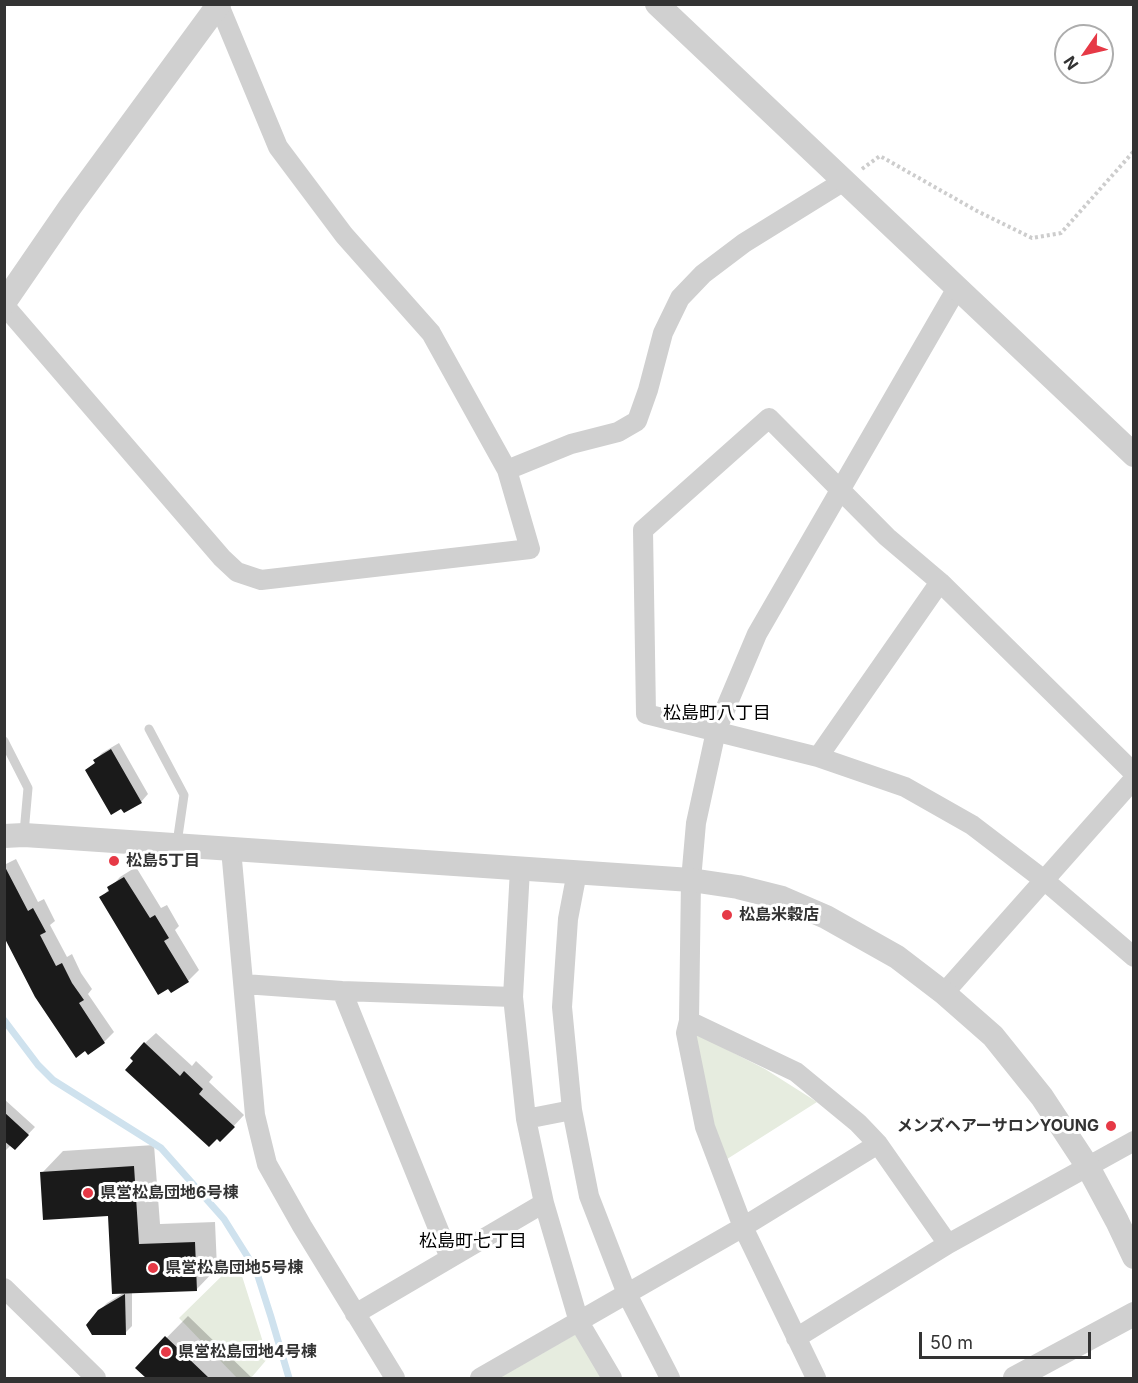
<!DOCTYPE html>
<html>
<head>
<meta charset="utf-8">
<style>
	body { margin:0 }
	#map { position:relative; width:1138px; height:1383px; overflow:hidden; background:#fff; font-family:Inter,sans-serif }
	canvas { display:block }
	.frame { position:absolute; inset:0; border:6px solid #333; pointer-events:none }
	.north { position:absolute; left:1054px; top:24px; width:60px; height:60px; box-sizing:border-box; background:#fff; border:2px solid #adadad; border-radius:50%; rotate:236deg; font-size:16px; font-weight:700; line-height:24px; text-align:center; color:#333 }
	.north::after { content:''; display:block; margin:auto; width:21px; height:27px; background:#e63946; clip-path:polygon(50% 0,100% 100%,50% 72%,0 100%) }
	.scale { position:absolute; left:919px; top:1332px; width:172px; height:27px; box-sizing:border-box; border:3px solid #333; border-top:0; padding-left:8px; font-size:18px; line-height:21px; white-space:nowrap; color:#333; -webkit-text-stroke:4px #fff; paint-order:stroke }
</style>
</head>
<body>
<div id="map">
<canvas width="1138" height="1383"></canvas>
<div class="frame"></div>
<div class="north">N</div>
<div class="scale">50 m</div>
</div>
<script>
const g = document.querySelector('canvas').getContext('2d');
g.lineJoin = 'round';
function fillPath(path, color) { g.fillStyle = color; g.fill(path, 'evenodd'); }
function trace(path, color, width, dash) { g.strokeStyle = color; g.lineWidth = width; g.lineCap = dash ? 'butt' : 'round'; g.setLineDash(dash || []); g.stroke(path); }
function drawText(font, color, halo, rows, align = 'center') {
  g.font = font + ' Inter,"Noto Sans JP",sans-serif'; g.lineWidth = 6; g.setLineDash([]); g.textBaseline = 'middle'; g.strokeStyle = halo; g.fillStyle = color; for (const [text, x, y, turn = 0] of rows) {
    g.save(); g.translate(x, y); g.rotate((+turn || 0) * Math.PI / 180); g.textAlign = isNaN(turn) ? turn : align; if (halo) g.strokeText(text, 0, 0); g.fillText(text, 0, 0); g.restore();
  }
}
fillPath(new Path2D(`
	M696,1034L765,1069L817,1102L724,1161L691,1043Z
	M232,1266L242,1276L268,1358L251,1378H237L179,1318Z
	M576,1334L608,1378H499Z`), '#e6ecdf');
fillPath(new Path2D(`
	M119,743L148,794L141,802L87,770L96,762L95,760L102,753Z
	M16,859L38,902L44,899L55,921L50,925L67,957L72,954L81,973L92,989L88,994L114,1032L104,1042L88,1053L4,934V865Z
	M136,867L161,908L167,905L179,926L175,930L199,970L188,981L101,898L120,877Z
	M156,1033L192,1066L196,1061L213,1077L209,1082L244,1115L231,1129L145,1043Z
	M4,1099L35,1127L15,1148L11,1145L4,1152Z
	M154,1145L160,1224L215,1222L217,1268L196,1290L132,1292V1326L125,1333L99,1311L107,1303L125,1292L110,1214L42,1173L63,1151Z
	M188,1316L252,1378H148L137,1368Z`), '#0003');
trace(new Path2D(`
	M4,1020L38,1065L53,1080L161,1148L224,1219L256,1270L271,1317L289,1378`), '#cfe2ee', 7);
fillPath(new Path2D(`
	M111,749L142,803L124,813L121,809L111,815L85,770L95,763L93,760Z
	M4,865L28,911L33,908L46,932L40,935L56,966L62,963L72,983L84,1000L79,1003L105,1043L88,1055L85,1051L76,1058L35,997L4,937Z
	M124,877L150,918L155,915L169,938L164,941L189,982L171,993L168,989L158,995L99,897L109,891L107,887Z
	M144,1042L180,1076L184,1071L203,1089L199,1094L235,1127L220,1142L217,1139L209,1147L125,1070L133,1061L130,1058Z
	M4,1112L29,1135L15,1150L4,1141Z
	M134,1166L139,1244L195,1242L197,1291L112,1294L108,1216L43,1220L40,1172Z
	M125,1294L126,1335H92L86,1325L98,1310Z
	M165,1336L209,1378H146L135,1368Z`), '#1a1a1a');
trace(new Path2D(`
	M862,169L880,156L977,211L1032,238L1061,233L1134,151`), '#cdcdcd', 4, [3, 3]);
trace(new Path2D(`
	M149,729L184,795L177,843
	M4,741L28,788L24,833`), '#d0d0d0', 9);
trace(new Path2D(`
	M219,5L278,147L344,235L431,333L507,470
	M4,305L222,558L237,572L261,580L530,549L507,470L571,444L618,432L637,421L648,390L663,333L680,298L703,274L744,243L844,181
	M818,757L940,582
	M1134,773L940,582L887,537L769,418L643,530L646,714L818,757L905,787L972,825L1044,880L1134,957
	M231,849L255,1115L267,1164L302,1226L395,1378
	M520,869L513,997L526,1119L544,1203L579,1322L612,1378
	M577,872L568,919L562,1007L572,1110L589,1196L627,1294L670,1378
	M244,984L342,991L513,997
	M342,991L450,1258
	M944,993L1134,779
	M689,1021L796,1072L858,1123L878,1144L948,1244
	M526,1119L572,1110
	M4,1288L96,1378
	M355,1314L544,1203
	M796,1338L948,1244L1134,1141
	M480,1378L743,1227L878,1144
	M816,1378L743,1227L705,1127L686,1033L689,1021L691,880L696,823L716,731L757,634L957,288`), '#d0d0d0', 20);
trace(new Path2D(`
	M657,4L1134,455
	M4,303L70,207L219,4
	M4,836L24,835L55,837L691,880L738,887L782,898L826,917L897,957L944,993L993,1036L1042,1097L1088,1167L1117,1221L1134,1257
	M1015,1378L1134,1314`), '#d0d0d0', 24);
for (const [x, y, r, color] of [
	[114,861,6,"#e63946"],
	[727,915,6,"#e63946"],
	[1111,1126,6,"#e63946"],
	[88,1193,6,"#e63946"],
	[153,1268,6,"#e63946"],
	[166,1352,6,"#e63946"]
]) { const dot = new Path2D(); dot.arc(x, y, r, 0, 2 * Math.PI); g.fillStyle = color; g.fill(dot); trace(dot, '#fff', 2); }
drawText('bold 16px', '#333', '#fff', [
	["松島5丁目",126,861],
	["松島米穀店",739,915],
	["メンズヘアーサロンYOUNG",1099,1126,"right"],
	["県営松島団地6号棟",100,1193],
	["県営松島団地5号棟",165,1268],
	["県営松島団地4号棟",178,1352]
], 'left');
drawText('18px', '#000', '#fff', [
	["松島町八丁目",717,714],
	["松島町七丁目",473,1242]
]);
</script>
</body>
</html>
